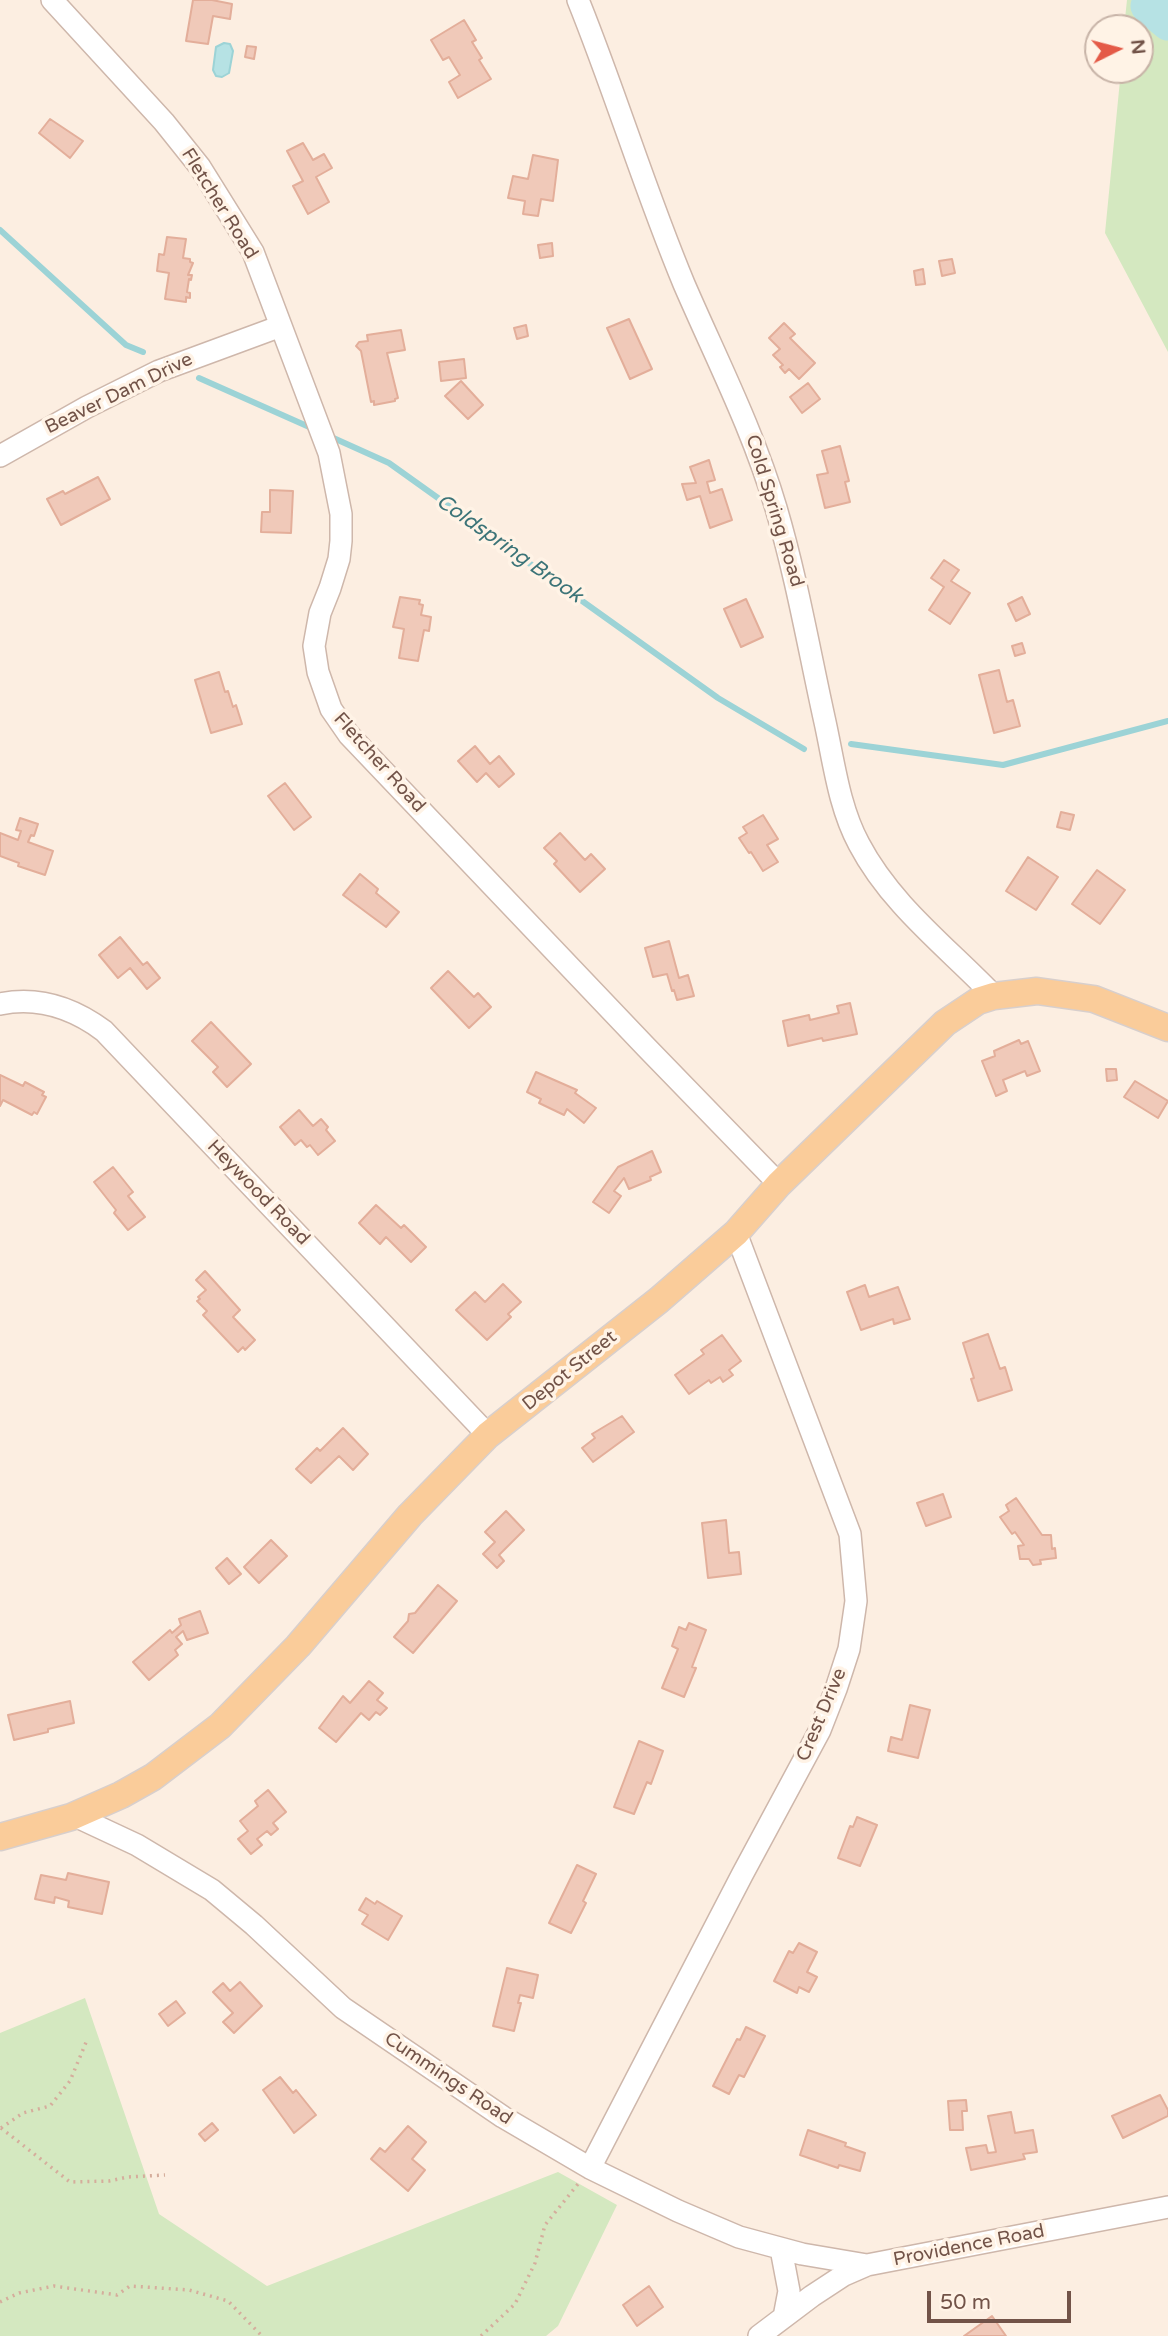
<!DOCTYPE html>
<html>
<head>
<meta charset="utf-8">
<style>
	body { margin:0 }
	#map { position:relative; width:1168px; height:2336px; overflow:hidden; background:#fceee1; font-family:"Varela Round",sans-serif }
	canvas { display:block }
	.north { position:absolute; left:1084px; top:14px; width:70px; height:70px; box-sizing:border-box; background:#fff3e6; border:2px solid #c7b3a7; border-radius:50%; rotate:84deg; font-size:19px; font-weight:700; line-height:28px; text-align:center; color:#725348 }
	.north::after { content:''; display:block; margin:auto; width:24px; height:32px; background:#e45a47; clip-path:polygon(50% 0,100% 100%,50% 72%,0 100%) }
	.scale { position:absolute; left:927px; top:2291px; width:144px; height:32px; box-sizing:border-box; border:4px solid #725348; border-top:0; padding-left:9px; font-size:21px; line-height:24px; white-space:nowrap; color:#725348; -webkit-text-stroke:5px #fff3e6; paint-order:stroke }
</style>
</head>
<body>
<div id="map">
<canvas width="1168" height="2336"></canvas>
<div class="north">N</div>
<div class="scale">50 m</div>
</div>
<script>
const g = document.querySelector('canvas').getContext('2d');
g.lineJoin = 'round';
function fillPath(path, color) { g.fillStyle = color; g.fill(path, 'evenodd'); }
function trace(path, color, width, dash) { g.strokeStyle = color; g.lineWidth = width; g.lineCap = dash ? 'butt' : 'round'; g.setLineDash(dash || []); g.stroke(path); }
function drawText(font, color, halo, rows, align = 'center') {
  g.font = font + ' "Varela Round",sans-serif'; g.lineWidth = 7; g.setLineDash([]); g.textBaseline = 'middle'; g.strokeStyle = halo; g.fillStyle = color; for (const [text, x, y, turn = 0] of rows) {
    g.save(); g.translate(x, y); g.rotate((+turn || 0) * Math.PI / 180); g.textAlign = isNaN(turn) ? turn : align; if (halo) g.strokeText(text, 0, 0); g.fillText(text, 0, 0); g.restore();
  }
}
fillPath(new Path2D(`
	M1127,0H1168V352L1105,233L1121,70H1140V28H1124Z
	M85,1998L159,2214L267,2286L558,2172L617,2205L558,2326L546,2336H0V2033Z`), '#d4e8c0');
const water = new Path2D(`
	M224,43L230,44L233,51L229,73L222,77L216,76L213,70L216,47Z`);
fillPath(water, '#b6e2e4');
trace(water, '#9cd3d6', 2);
trace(new Path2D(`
	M0,230L126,345L143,352
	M199,378L316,430
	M329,436L389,463L718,698L804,749
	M851,744L1003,765L1168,721`), '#9cd3d6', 6);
trace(new Path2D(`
	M1150,0L1148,6L1168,23`), '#b6e2e4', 35);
const building = new Path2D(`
	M193,0H212L232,4L230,19L213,16L208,44L186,41Z
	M464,20L476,40L472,42L482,58L479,60L491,79L458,98L449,82L460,75L449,57L443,60L431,40Z
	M247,46L256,47L254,59L245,57Z
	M50,119L83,141L70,158L39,133Z
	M303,143L313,160L324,154L332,168L316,177L329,202L308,214L293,186L303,181L287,151Z
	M533,155L558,160L553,201L541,199L538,216L523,214L525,201L508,198L513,176L528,179Z
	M167,237L186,239L183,258L190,259V262L193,263L188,275H192L191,280L189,279L187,292L190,293V298L186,297V302L165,299L169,273L157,271L159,254L164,255Z
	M552,243L553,256L540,258L538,245Z
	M952,259L955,273L942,276L939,261Z
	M923,269L925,284L916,285L914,271Z
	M629,319L652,369L630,379L607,328Z
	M784,323L795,334L790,338L815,363L799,379L789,369L785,373L780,367L783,365L773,355L780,349L769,338Z
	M526,325L528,336L517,339L514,328Z
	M401,330L405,350L387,353L398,398L395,399V401L374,405V401L371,402L361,351L356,346L359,342L368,341L367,335Z
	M464,359L466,378L441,381L439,362Z
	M461,381L483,405L468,419L445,396Z
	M808,383L820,399L802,413L790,397Z
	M840,446L849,481L845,482L850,502L825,508L817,475L828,473L822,451Z
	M709,460L715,480L707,482L710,493L722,489L732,520L710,528L700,496L687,500L682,484L696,483L690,467Z
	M98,477L110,499L61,525L47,499L63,491L65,494Z
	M270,490L293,491L291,533L261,532L262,512H270Z
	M944,560L959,570L951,581L970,593L950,624L929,610L944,587L931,578Z
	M400,597L420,600L419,604L423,605L421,615L431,617L429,631L424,630L418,661L399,658L404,629L393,627Z
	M1022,597L1030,614L1016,621L1008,604Z
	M746,599L763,637L741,647L724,609Z
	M1022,643L1025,653L1015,656L1012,646Z
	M999,670L1007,702L1013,700L1020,726L994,733L979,675Z
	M219,672L225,692L228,691L233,707L236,705L242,724L211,733L195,680Z
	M475,746L490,764L499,756L514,774L499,787L486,773L477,782L458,761Z
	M285,783L311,817L294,830L268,796Z
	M1061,812L1074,815L1070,830L1057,827Z
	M763,815L778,839L767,845L778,862L763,871L751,852L749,853L739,838L747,833L743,827Z
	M20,818L38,824L34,836L31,835L28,842L53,851L45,875L18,866L19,863L0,856V833L18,840L21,831L16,830Z
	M560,833L585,860L591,854L605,869L580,892L554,864L557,861L544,848Z
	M1028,857L1058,877L1036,910L1006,891Z
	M1097,870L1125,890L1100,924L1072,904Z
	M360,874L378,889L376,893L399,912L386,927L343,895Z
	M120,937L143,965L147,962L160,978L147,989L130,968L118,978L99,955Z
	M669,941L679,978L688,975L694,996L677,1000L674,990L672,991L667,974L653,977L645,948Z
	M448,971L474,997L478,993L491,1007L469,1028L431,988Z
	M850,1003L857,1034L823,1041L822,1038L788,1046L783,1021L809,1015L810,1020L839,1013L837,1006Z
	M211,1022L251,1064L227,1087L213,1072L218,1067L192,1041Z
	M1019,1040L1021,1044L1028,1041L1040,1071L1027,1076L1025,1071L1003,1080L1007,1091L996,1096L982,1061L995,1056L994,1051Z
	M1106,1069H1116L1117,1080L1107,1081Z
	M536,1072L577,1090L575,1093L596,1108L584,1123L567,1109L564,1115L539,1103L541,1099L527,1092Z
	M0,1075L23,1086L25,1082L44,1092L42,1095L46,1097L37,1114L34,1112L32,1115L3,1100L0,1106Z
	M1135,1081L1168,1101L1158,1118L1124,1097Z
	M299,1110L313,1126L321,1119L328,1127L326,1130L335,1141L318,1155L310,1145L307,1147L301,1140L295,1145L280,1127Z
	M652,1151L661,1172L650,1177L651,1180L629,1189L624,1178L614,1191L621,1196L609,1213L593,1202L618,1167Z
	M113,1167L133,1192L128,1196L145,1217L128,1230L114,1213L116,1210L94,1182Z
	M376,1205L401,1228L404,1225L426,1247L411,1262L386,1237L380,1244L359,1223Z
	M205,1271L240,1310L233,1317L255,1340L245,1350L243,1347L238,1352L203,1315L207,1311L197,1301L200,1299L198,1297L206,1290L196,1280Z
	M503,1284L521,1302L508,1314L511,1317L487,1340L456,1310L475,1292L485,1302Z
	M865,1285L869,1297L898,1287L910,1319L894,1324L893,1319L861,1330L847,1292Z
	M988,1334L1000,1369L1005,1367L1012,1390L978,1401L971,1379L974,1378L963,1343Z
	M722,1335L741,1361L729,1370L733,1375L723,1382L720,1377L711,1383L709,1380L689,1394L675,1375L704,1354L701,1350Z
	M622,1416L634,1432L593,1462L582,1448L595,1438L592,1434Z
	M343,1428L368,1454L353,1470L339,1456L311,1483L296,1469L317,1448L320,1451Z
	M943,1494L951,1517L926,1526L917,1503Z
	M1016,1498L1042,1535H1051L1052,1549L1055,1548L1056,1558L1040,1560L1041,1564L1033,1565L1029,1559H1020L1018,1546L1024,1545L1015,1532L1012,1534L1000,1517L1009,1511L1006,1505Z
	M506,1511L524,1530L499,1555L504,1561L497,1568L483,1554L495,1542L485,1532Z
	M726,1520L729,1553L739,1552L741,1574L708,1578L702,1523Z
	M271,1540L287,1556L259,1583L244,1567Z
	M227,1558L241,1574L229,1584L216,1568Z
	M438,1585L457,1601L413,1653L394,1637L408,1621L409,1614L415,1613Z
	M200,1611L208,1633L187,1640L183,1631L176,1637L182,1644L175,1650L178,1655L149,1680L133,1662L170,1630L172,1633L181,1625L179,1619Z
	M689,1623L706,1630L692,1667L696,1668L684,1697L662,1688L678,1649L672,1646L679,1627L686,1630Z
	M369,1681L383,1693L377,1700L387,1708L380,1715L376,1712L369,1720L361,1713L336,1742L319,1728L343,1696L350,1703Z
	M70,1701L74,1723L48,1729V1732L14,1740L8,1715Z
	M910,1705L930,1710L918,1758L888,1751L891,1737L902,1740Z
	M639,1741L663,1751L651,1784L647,1782L634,1814L614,1807Z
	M268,1790L286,1812L273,1823L278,1829L271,1835L267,1831L257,1839L262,1845L251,1854L238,1839L248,1831L240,1821L258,1806L255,1801Z
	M857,1817L877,1825L860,1866L838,1858L850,1826L853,1827Z
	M577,1865L596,1874L583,1901L586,1903L571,1933L549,1923Z
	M68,1873L109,1882L102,1914L68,1907L69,1901L55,1897L54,1903L35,1899L41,1875L66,1880Z
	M366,1898L375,1904L377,1901L402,1916L388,1940L362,1924L368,1915L359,1910Z
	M799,1943L817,1952L807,1972L817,1977L809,1992L799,1987L797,1993L774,1981L789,1951L793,1953Z
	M507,1968L538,1975L533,1998L520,1995L518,2003H521L514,2031L493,2026Z
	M240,1982L262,2006L234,2033L223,2022L233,2013L213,1992L223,1983L230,1991Z
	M176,2001L185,2013L168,2026L159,2014Z
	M746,2027L765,2036L744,2077L739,2075L729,2094L713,2086L737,2039L740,2040Z
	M280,2077L293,2093L296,2090L316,2115L294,2133L263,2090Z
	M1160,2095L1168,2110V2116L1123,2138L1112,2116Z
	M966,2100L967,2111H962L963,2130H950L948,2101Z
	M1011,2112L1015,2133L1033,2130L1037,2152L1023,2154L1025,2159L971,2170L966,2148L986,2145L988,2153L996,2152L988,2116Z
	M212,2123L218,2130L205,2141L199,2134Z
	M408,2126L426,2142L412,2159L425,2170L408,2191L371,2159L380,2148L385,2152Z
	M808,2130L846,2143L845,2146L865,2153L860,2171L839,2165L838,2168L800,2155Z
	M649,2286L663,2307L637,2326L623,2305Z
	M992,2316L1006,2336H964Z`);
fillPath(building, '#f0c9b9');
trace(building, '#e3ae9a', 2);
const minor = new Path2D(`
	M52,0L164,122L200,167L253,252L329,453L341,514V541L339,559L330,588L320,613L314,646L318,672L331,709L349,735L646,1047L779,1184
	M578,0C616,94 645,191 684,284C716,358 753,430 776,508C797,579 809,650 825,722C834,763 839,807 859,844C891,905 947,947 994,996
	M0,456L87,407L159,371L281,326
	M0,1004C39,996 73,1008 104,1031L488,1435
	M71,1817L75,1816L137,1845L212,1890L254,1925L343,2008L503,2117L590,2168L678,2211L739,2237L802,2254L867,2265
	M590,2168L742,1875L820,1730L836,1689L849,1649L856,1601L850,1534L736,1233
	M781,2249L789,2291L784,2317
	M759,2336L812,2296L844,2275L867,2265L1168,2207`);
const major = new Path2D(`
	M0,1837L71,1817L121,1795L153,1777L220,1726L298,1646L410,1515L488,1435L659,1300L736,1233L779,1184L945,1023L978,1001L994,996L1037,991L1094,999L1168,1028`);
trace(minor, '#ceb7ab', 24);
trace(major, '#d8cfcc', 29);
trace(new Path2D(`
	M1,2128L70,2182L109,2181L128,2177L165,2175
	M1,2128L23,2113L50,2106L70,2081L87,2040
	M0,2302L19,2293L54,2286L117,2295L130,2286L189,2290L228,2301L262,2336
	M481,2336L515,2304L535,2263L545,2225L578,2184`), '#d5ad9c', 3.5, [2, 5]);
trace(minor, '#fff', 21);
trace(major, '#facc9a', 26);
drawText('19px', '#725348', '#fff3e6', [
	["Fletcher Road",219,204,58],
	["Beaver Dam Drive",119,394,-26],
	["Cold Spring Road",774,511,73],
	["Fletcher Road",379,763,48],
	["Heywood Road",258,1193,46],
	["Depot Street",570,1371,-39],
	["Crest Drive",822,1715,-67],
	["Cummings Road",448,2079,34],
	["Providence Road",969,2246,-11]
]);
drawText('italic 21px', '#3c7478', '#fff3e6', [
	["Coldspring Brook",509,549,35]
]);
</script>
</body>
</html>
